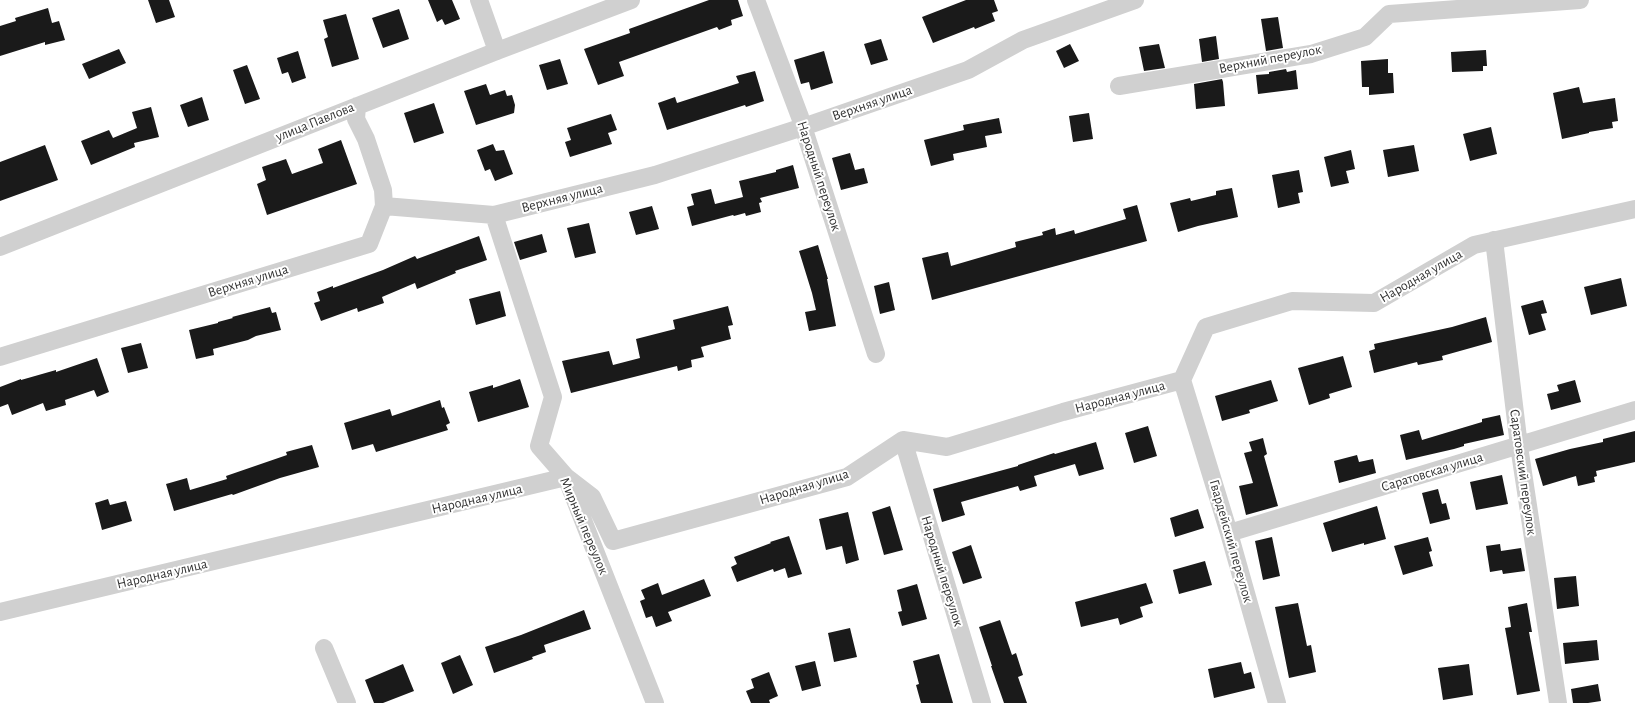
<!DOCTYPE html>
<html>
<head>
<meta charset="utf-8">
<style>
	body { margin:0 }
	canvas { display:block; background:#fff }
</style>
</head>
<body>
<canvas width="1635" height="703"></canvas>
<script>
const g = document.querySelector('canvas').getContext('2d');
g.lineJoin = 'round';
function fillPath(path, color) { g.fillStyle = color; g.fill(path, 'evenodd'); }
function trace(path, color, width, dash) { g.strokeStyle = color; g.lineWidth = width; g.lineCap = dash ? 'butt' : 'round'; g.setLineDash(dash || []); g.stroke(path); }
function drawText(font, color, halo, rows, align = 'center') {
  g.font = font + ' "Alegreya Sans",sans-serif'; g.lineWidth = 4; g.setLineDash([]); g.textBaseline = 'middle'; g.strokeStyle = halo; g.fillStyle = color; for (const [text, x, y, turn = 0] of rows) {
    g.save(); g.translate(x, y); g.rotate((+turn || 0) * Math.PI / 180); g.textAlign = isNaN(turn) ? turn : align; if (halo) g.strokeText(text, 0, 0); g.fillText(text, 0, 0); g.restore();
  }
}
fillPath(new Path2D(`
	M148,0H169L175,17L156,23Z
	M428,0H452L460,19L445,25L442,19L437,22Z
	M709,0H738L743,16L731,20L732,25L719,30L717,27L619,62L624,76L598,85L584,49L630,33L629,29Z
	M966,0H994L998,11L992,13L995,21L975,29L974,27L933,43L922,17Z
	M48,8L52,23L59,21L65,40L45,45V42L0,56V26L16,21L15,18Z
	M399,9L409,39L383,48L372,18Z
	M346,14L359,59L332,67L324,39L328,37L323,20Z
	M1278,17L1283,48L1266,51L1261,19Z
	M1216,36L1219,59L1202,62L1199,39Z
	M881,39L888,60L871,65L864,44Z
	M1070,44L1079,61L1064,68L1056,51Z
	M1159,44L1165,68L1144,71L1139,47Z
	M119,49L126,63L89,79L82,64Z
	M1486,50L1487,66H1483V71L1452,72L1451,52Z
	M298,51L306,78L292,83L288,72L282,74L277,58Z
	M824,51L833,83L811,90L809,82L801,84L794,60Z
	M560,59L568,84L547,90L539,65Z
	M1388,59V73H1393L1394,93L1369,95V87H1362L1361,61Z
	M247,65L260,99L245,104L233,70Z
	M1286,69L1287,72L1296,70L1298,89L1258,94L1256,75L1269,74V72Z
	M755,71L764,101L746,107L745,105L667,130L658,103L675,97L677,103L739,83L736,76Z
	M1222,79L1223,82L1225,106L1196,109L1194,84Z
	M486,84L490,95L505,90L507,96L512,95L515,105L514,113L476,125L464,91Z
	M1579,87L1583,103L1615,98L1618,121L1612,122L1613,128L1589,132V133L1562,139L1553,93Z
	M202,97L209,120L188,127L180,105Z
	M434,103L444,133L414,143L404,113Z
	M151,107L159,137L134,143L135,147L91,165L81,141L109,130L113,138L137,128L132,112Z
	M1089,113L1093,139L1073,142L1069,116Z
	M611,114L617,130L608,133L612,144L570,157L565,142L571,140L567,128Z
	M999,118L1002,133L985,136L987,147L953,154L954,160L931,166L924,140L964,130L963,125Z
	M1491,127L1497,154L1470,161L1463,134Z
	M341,140L357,184L267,215L257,184L266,180L262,167L286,159L292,174L323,163L318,149Z
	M493,144L496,151L504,150L513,174L495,181L490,169L485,171L477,150Z
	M45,145L58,180L0,201V162Z
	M1414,145L1419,171L1388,177L1383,150Z
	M1351,150L1355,169L1346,171L1349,183L1331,187L1324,157Z
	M850,153L855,170L864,168L868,183L841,190L832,158Z
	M793,165L799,188L760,198L762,202L759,203L761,212L746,216L745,213L734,216L733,215L692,226L687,207L694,205L691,194L711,189L715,204L743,197L739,181L776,172V170Z
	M1299,170L1303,192L1298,193L1300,203L1278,208L1272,175Z
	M1232,188L1238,217L1198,226L1178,232L1170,203L1190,198L1191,201L1216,195V191Z
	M1137,205L1147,241L932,300L922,258L948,252L951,266L1016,247L1015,242L1043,235L1042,232L1055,228L1056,235L1074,230L1075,234L1126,219L1123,209Z
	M652,206L659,229L636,235L629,212Z
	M589,223L596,253L575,258L567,228Z
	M542,234L547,252L520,260L514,242Z
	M479,236L487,260L455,271L456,273L417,289L415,283L382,297L384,303L358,312L357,308L321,321L314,303L320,301L317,292L333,286V288L383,270L415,256L417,259Z
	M818,245L828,279H827L836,326L809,331L805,312L816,310L812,293L799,251Z
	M1621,278L1627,306L1591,315L1584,287Z
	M889,282L895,310L880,314L874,286Z
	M500,291L506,316L476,325L469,299Z
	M1543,300L1547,313L1541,314L1546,330L1529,335L1521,306Z
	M728,306L733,325L728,326L731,339L701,347L704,357L691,360L692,367L678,371L677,366L571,393L562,361L609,351L613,365L640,358L636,339L675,329L673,320Z
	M270,307L272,313L276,312L281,330L256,336L248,340L213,349L214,355L196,359L189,330L218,323V322L233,318L232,317Z
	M1486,317L1492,342L1442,356L1443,360L1418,365L1417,362L1374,373L1369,351L1375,349L1374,344L1452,327Z
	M141,343L148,368L128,373L121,348Z
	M1343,356L1352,387L1329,394L1330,398L1309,405L1298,368Z
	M97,358L109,392L97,397L94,390L65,400L66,405L46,411L43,403L12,415L8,404L0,407V387L21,379V380L56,370V372Z
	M520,379L529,407L478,422L469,392L493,385V388Z
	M1271,380L1278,401L1249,410L1250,413L1222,421L1215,396Z
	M1575,380L1581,402L1551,410L1547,394L1559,391L1557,385Z
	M440,400L442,408L444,407L450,423L446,425L448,430L376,452L373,444L352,450L344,423L390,409L392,416Z
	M1500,415L1504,435L1464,444V446L1454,449L1406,460L1400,435L1419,430L1422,440L1482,422V419Z
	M1148,426L1157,456L1134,463L1125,433Z
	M1635,431V462L1596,471L1597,476L1594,477L1595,482L1578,486L1576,476L1543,486L1535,459L1570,449L1603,442V439Z
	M1263,438L1267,454L1264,456L1278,506L1246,515L1239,486L1253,483L1244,453L1252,451L1249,442Z
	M1096,442L1104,469L1079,476L1075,464L1034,476L1037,486L1020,491L1018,486L961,502L965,515L942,522L933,489L1018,466V465L1054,453L1055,454Z
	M312,445L319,467L280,478L233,495L232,494L174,511L166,484L187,478L190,490L227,479L226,476L287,455L286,452Z
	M1357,455L1359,462L1373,459L1376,473L1339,483L1334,461Z
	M1502,475L1508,504L1476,510L1470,482Z
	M1438,489L1442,504L1446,503L1450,519L1430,524L1422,493Z
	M108,499L110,505L126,501L132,521L102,530L95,503Z
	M890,506L903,550L884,555L872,512Z
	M1377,506L1386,539L1364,545V543L1332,552L1323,523Z
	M1198,509L1204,528L1175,537L1170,518Z
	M848,512L859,560L846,564L842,546L826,550L819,519Z
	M789,536L802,574L788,578L785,568L774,572L773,569L737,582L731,567L737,564L734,557L771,543L770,542Z
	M1272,537L1280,576L1263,580L1255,541Z
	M1428,537L1432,551L1429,552L1433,566L1403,575L1394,546Z
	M1500,544L1501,551L1521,548L1525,571L1503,574L1502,570L1490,572L1486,546Z
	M971,545L982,578L963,584L952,552Z
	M1205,561L1212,585L1179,594L1173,570Z
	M1576,576L1579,606L1557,609L1554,578Z
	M704,579L711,596L668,612L672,621L656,627L652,616L646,618L640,601L645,599L641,590L658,583L662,595Z
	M1146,583L1153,603L1140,607L1143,617L1120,625L1118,618L1081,627L1075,602Z
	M917,584L927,619L902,626L898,612L902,611L897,590Z
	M1298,603L1307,646L1311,645L1316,672L1289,678L1275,607Z
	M1527,603L1532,632H1529L1540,691L1517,695L1505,628L1511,627L1508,607Z
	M584,610L591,629L544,645L546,652L532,657L533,659L494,673L485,647L521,635Z
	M1000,620L1012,655L1016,653L1023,675L1018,677L1027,703H1004L991,666H992L979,627Z
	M850,628L857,657L834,662L828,633Z
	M1597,640L1599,660L1565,664L1563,643Z
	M939,654L953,703H921L916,685L919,684L913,661Z
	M460,655L473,685L453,694L441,663Z
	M815,661L821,686L802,691L795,666Z
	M1241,662L1244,674L1251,672L1255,688L1214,698L1208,669Z
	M403,664L414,691L383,703H374L365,680Z
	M1469,664L1473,695L1443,700L1438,668Z
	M769,672L778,696L769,700L770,703H751L746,691L754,688L751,679Z
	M1598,684L1601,701L1588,703H1573L1571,689Z`), '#1a1a1a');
trace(new Path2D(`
	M479,0L497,51
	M756,0L800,117L876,354
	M1119,86L1311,54L1365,37L1389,14L1580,0
	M357,106L356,119L366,139L383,190L384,206
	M494,215L553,397L539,446L566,477L655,703
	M1494,240L1519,446L1558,703
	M0,247L497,51L631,0
	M0,357L369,244L384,206L494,215L655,175L803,127L968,70L1023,40L1135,0
	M1182,380L1229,533L1277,703
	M903,440L982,703
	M1229,533L1635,410
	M0,612L566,477L592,497L613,541L847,477L903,440L947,447L1063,412L1182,380L1206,327L1292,301L1374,303L1474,245L1635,209
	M324,648L347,703`), '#d0d0d0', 18);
drawText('14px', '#333', '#fff', [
	["Верхний переулок",1270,59,-11],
	["Верхняя улица",872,103,-19],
	["улица Павлова",315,122,-22],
	["Народный переулок",819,176,72],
	["Верхняя улица",562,198,-14],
	["Народная улица",1421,276,-30],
	["Верхняя улица",248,281,-17],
	["Народная улица",1120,397,-15],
	["Саратовская улица",1432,472,-17],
	["Саратовский переулок",1523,472,82],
	["Народная улица",804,487,-17],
	["Народная улица",477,499,-13],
	["Мирный переулок",584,526,67],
	["Гвардейский переулок",1231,541,74],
	["Народный переулок",942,571,73],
	["Народная улица",162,574,-13]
]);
</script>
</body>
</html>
